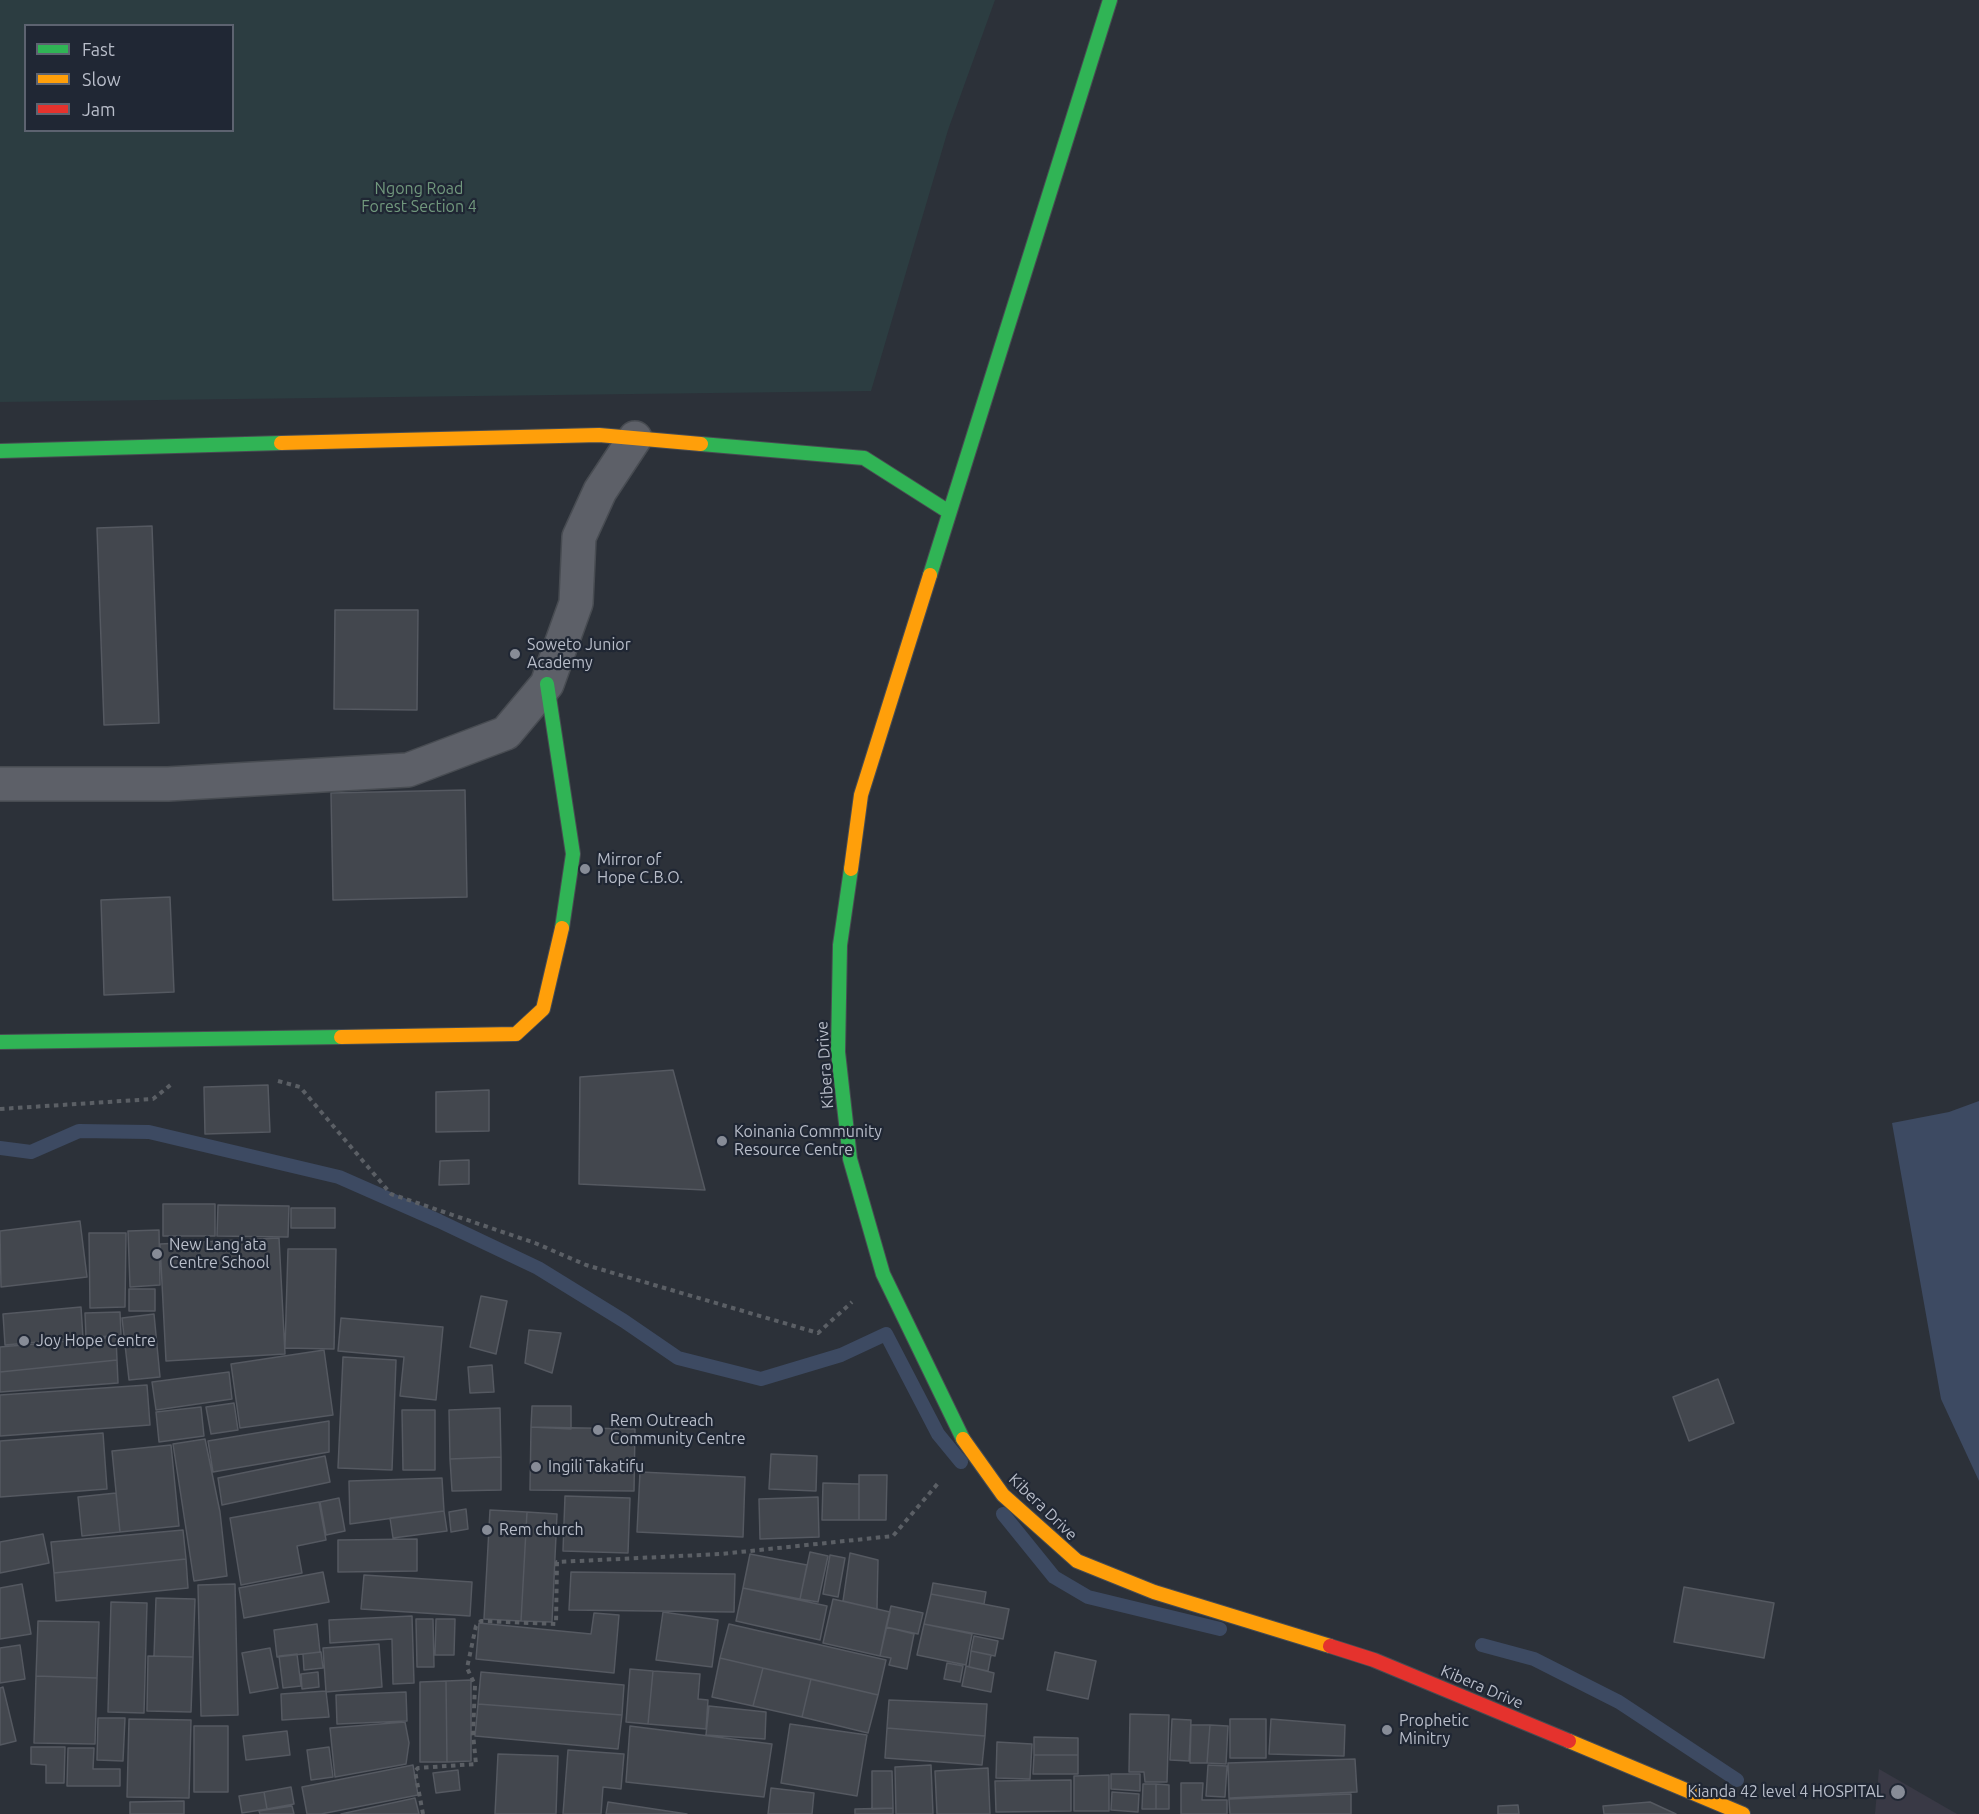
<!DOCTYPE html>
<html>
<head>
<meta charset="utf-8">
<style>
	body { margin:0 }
	#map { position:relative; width:1979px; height:1814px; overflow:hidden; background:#2c3139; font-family:Ubuntu,sans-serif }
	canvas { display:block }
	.legend { position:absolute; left:24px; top:24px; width:210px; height:108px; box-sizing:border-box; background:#202734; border:2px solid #5d6370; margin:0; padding:8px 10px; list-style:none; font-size:18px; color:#b8bdc9 }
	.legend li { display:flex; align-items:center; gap:12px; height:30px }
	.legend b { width:30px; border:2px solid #5d6370 }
</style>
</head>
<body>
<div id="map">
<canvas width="1979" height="1814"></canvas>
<ul class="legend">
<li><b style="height:8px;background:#30b455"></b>Fast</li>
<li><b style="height:8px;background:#ff9f0a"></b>Slow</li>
<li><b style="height:8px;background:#e5322d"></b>Jam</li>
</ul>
</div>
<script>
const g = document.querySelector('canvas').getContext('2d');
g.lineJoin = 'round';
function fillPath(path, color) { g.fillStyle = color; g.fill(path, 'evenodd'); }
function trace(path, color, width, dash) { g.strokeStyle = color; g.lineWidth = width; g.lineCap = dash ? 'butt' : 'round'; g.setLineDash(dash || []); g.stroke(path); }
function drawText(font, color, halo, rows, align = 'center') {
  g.font = font + ' Ubuntu,sans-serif'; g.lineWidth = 4.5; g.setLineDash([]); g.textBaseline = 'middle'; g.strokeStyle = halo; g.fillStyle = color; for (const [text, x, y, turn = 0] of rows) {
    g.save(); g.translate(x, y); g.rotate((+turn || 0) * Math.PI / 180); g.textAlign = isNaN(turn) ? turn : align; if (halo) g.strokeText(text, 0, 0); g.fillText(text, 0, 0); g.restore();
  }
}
fillPath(new Path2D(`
	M1879,1769L1957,1814H1875Z`), '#393945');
fillPath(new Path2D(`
	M0,0H995L948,130L871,391L0,402ZM26,26H232V130H26Z`), '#2c3d41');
fillPath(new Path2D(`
	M1979,1101V1481L1941,1399L1892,1123L1949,1112Z`), '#3d4a62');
trace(new Path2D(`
	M0,1148L31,1152L79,1131L149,1132L339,1177L439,1221L538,1268L624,1321L678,1358L761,1379L841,1355L886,1334L938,1434L961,1462
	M1003,1514L1054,1577L1088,1597L1220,1629
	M1482,1645L1534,1659L1619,1702L1737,1780`), '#3d4a62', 14);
const building = new Path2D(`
	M152,526L159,723L104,725L97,528Z
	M335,610H418L417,710L334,709Z
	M465,790L467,897L333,900L331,793Z
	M170,897L174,992L104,995L101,900Z
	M673,1070L705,1190L579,1184L580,1077Z
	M268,1085L270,1132L205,1134L204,1087Z
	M489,1090V1131L436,1132V1092Z
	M469,1160V1184L439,1185L440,1161Z
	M163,1204H215V1236H163Z
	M218,1205L289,1206L288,1237L217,1236Z
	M291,1208H335V1228H291Z
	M80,1221L87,1277L1,1287L0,1231Z
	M159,1230L160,1285L130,1287L128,1231Z
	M89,1233H126L125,1307L90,1308Z
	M279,1238L285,1354L166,1361L160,1244Z
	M288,1249H336L334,1349L285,1348Z
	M129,1289H155V1311H129Z
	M481,1296L507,1301L496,1354L470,1347Z
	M81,1307L83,1338L5,1345L3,1314Z
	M120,1312L121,1335L86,1338L85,1313Z
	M154,1314L160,1377L129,1380L122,1318Z
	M341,1318L443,1327L436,1400L400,1396L404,1357L338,1351Z
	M529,1330L561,1333L552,1373L525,1363Z
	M116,1337L117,1360L0,1372V1347Z
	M324,1350L333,1415L240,1428L231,1364Z
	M343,1357L396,1360L392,1470L338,1468Z
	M117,1360L118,1383L0,1392V1372Z
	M492,1365L494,1392L470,1393L468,1367Z
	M229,1372L232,1399L156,1410L152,1382Z
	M1718,1379L1734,1423L1689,1441L1673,1397Z
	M147,1385L150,1425L0,1436V1395Z
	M234,1403L238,1430L211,1434L206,1407Z
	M532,1406H571V1429L531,1427Z
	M201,1407L204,1436L159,1442L156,1412Z
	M500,1408L501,1457L450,1459L449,1410Z
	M402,1410H435V1470H403Z
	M329,1421V1452L213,1472L208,1441Z
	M531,1427L635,1429L634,1491L530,1490Z
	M103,1433L107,1489L0,1497V1441Z
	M205,1439L220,1512L227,1576L194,1581L173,1444Z
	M171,1445L179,1526L120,1532L112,1451Z
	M771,1454L817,1456L816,1491L769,1489Z
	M325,1456L330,1482L222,1505L218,1478Z
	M501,1457V1490L452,1491L450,1459Z
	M640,1472L745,1477L743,1537L637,1532Z
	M859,1475H887L886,1520H859Z
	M442,1478L444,1511L350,1524L349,1481Z
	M823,1483L859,1484V1520H822Z
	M116,1493L120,1532L82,1536L78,1497Z
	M565,1496L630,1498L628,1553L563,1551Z
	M818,1497L819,1537L760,1539L759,1499Z
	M339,1498L345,1531L326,1535L320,1502Z
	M319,1502L326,1540L297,1546L302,1573L241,1585L230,1518Z
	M466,1509L468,1529L451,1532L449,1512Z
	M490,1510L527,1512L521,1621L484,1619Z
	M444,1511L447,1531L393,1538L390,1518Z
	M527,1512L557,1514L552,1622L521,1621Z
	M183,1530L186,1559L54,1573L51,1542Z
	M43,1534L49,1563L0,1573V1542Z
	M417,1539V1571L338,1572V1540Z
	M810,1552L828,1556L818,1602L800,1599Z
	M850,1553L878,1560L877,1609L843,1601Z
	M750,1554L807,1565L800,1599L743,1588Z
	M830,1555L845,1558L838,1597L823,1594Z
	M186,1559L188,1588L56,1601L54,1573Z
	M323,1572L329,1602L244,1618L239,1588Z
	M571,1572L735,1574L734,1612L569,1610Z
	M364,1575L472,1582L470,1616L361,1609Z
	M933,1583L986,1592L984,1604L931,1594Z
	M22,1584L31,1634L0,1639V1588Z
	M235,1584L238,1715L201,1716L198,1585Z
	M1684,1587L1774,1603L1764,1658L1674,1642Z
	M743,1588L827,1606L820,1640L736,1621Z
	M931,1594L1009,1609L1003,1639L924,1624Z
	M156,1598L195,1599L193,1657L154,1656Z
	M833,1599L890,1612L880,1656L823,1643Z
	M111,1602L147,1603L144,1713L108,1712Z
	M891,1606L923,1613L918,1634L886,1627Z
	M663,1612L718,1620L712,1667L656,1660Z
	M594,1613L619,1615L614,1673L476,1659L479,1623L591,1634Z
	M412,1616L414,1683L393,1684L392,1639L330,1643L329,1620Z
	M416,1619H433L434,1667H417Z
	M436,1619H455L454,1655H435Z
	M38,1621L99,1622L97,1678L36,1676Z
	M317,1624L320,1652L277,1657L274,1630Z
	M729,1624L886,1660L878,1695L720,1658Z
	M924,1624L972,1634L966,1665L917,1655Z
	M886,1627L914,1634L907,1669L889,1665L891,1658L880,1656Z
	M974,1636L998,1641L995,1656L971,1651Z
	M379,1644L382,1687L326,1692L323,1648Z
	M20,1645L25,1679L0,1683V1648Z
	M270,1648L278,1688L250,1693L242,1653Z
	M971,1651L991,1655L988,1671L969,1667Z
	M321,1652L323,1668L304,1670L303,1654Z
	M1055,1652L1096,1661L1088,1699L1047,1690Z
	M297,1654L301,1686L283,1688L279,1656Z
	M148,1656L193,1657L191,1712L147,1711Z
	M720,1658L763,1668L753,1706L712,1697Z
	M947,1663L963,1666L960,1682L944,1679Z
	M966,1666L994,1673L991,1692L962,1686Z
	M763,1668L811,1679L802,1717L753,1706Z
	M630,1669L653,1671L648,1724L626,1722Z
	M653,1671L700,1674L698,1699L708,1700L706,1729L648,1724Z
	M318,1672L319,1687L302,1689L301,1674Z
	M481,1672L624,1685L622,1715L478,1704Z
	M36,1676L97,1678L95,1744L34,1743Z
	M811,1679L878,1695L868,1733L802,1717Z
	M471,1680V1761L447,1762L446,1681Z
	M446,1681L447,1762H420V1682Z
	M3,1687L16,1741L0,1745V1688Z
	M326,1691L329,1717L282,1720L281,1694Z
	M406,1692L407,1721L337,1724L336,1695Z
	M889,1700L987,1704L985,1736L887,1728Z
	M478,1704L622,1715L618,1749L475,1736Z
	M709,1706L766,1712L765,1739L706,1735Z
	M1130,1714L1169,1715L1167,1782H1145L1144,1772H1129Z
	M98,1718H125L123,1761L97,1760Z
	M129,1719L191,1720L189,1798L127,1797Z
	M1172,1719L1191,1720L1189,1761L1170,1760Z
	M1230,1719H1266V1758H1230Z
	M1271,1719L1345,1725L1344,1756L1269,1754Z
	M405,1722L409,1743L406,1764L335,1777L330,1728Z
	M790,1724L867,1735L857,1796L781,1783Z
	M1191,1725H1210L1207,1763H1190Z
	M1210,1725L1228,1726L1226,1764L1207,1763Z
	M194,1726H228V1792H194Z
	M630,1726L772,1744L764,1797L626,1782Z
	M887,1728L985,1736L982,1765L885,1758Z
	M287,1731L290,1755L246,1760L243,1736Z
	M1034,1737L1078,1738V1755H1034Z
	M997,1742L1032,1744L1030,1779L996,1778Z
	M31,1747H65L64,1783H46V1765L31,1764Z
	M329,1747L333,1777L311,1780L307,1750Z
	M68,1748H94L93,1769H120V1786H67Z
	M568,1750L624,1754L621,1789L603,1787L601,1814H563Z
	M498,1754L558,1756L556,1814H495Z
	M1034,1755H1078V1774H1033Z
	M1355,1759L1357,1792L1229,1798L1228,1763Z
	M413,1765L418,1795L321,1814H307L302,1787Z
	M931,1765L933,1814H896L895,1767Z
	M1208,1765L1227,1766L1225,1797L1206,1796Z
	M988,1768L990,1814H937L935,1771Z
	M458,1770L460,1790L436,1793L433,1773Z
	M872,1771H892L893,1808L872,1809Z
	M1111,1774H1140V1791L1111,1789Z
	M1109,1775V1811H1074V1776Z
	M1071,1780V1811L996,1812L995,1781Z
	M1181,1783H1203L1202,1800H1227V1814H1181Z
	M1143,1784H1156V1809H1142Z
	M1156,1784L1169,1785V1809H1156Z
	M291,1787L294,1804L267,1809L264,1792Z
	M771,1788L814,1793L812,1814H768Z
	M264,1792L267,1809L242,1813L239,1796Z
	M1112,1792L1139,1794L1138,1812L1111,1810Z
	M1351,1794V1814H1230L1229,1799Z
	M415,1798L419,1814H341Z
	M184,1801V1814H130V1802Z
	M608,1802L687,1814H606Z
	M1650,1802L1676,1814H1604L1603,1806Z
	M1518,1805L1519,1814H1498V1806Z
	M292,1806L294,1814H260L259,1811Z
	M893,1808V1814H855V1809Z`);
fillPath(building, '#43474e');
trace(building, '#555961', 1.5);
const street = new Path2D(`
	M0,784H168L408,770L506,733L547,684L576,603L579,537L600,491L635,438`);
const fast = new Path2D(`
	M701,444L864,458L949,512
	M0,451L281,443
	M930,575L1110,0
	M547,684L573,854L562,928
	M851,869L840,945L838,1052L850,1159L883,1274L963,1439
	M0,1042L341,1037`);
const slow = new Path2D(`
	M281,443L599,435L701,444
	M851,869L861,795L930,575
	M341,1037L516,1034L543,1009L562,928
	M963,1439L1003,1495L1077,1561L1154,1592L1330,1646
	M1569,1741L1743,1814`);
const jam = new Path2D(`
	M1330,1646L1374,1660L1569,1741`);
trace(street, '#484c52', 36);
trace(fast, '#484c52', 16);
trace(slow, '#484c52', 16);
trace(jam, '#484c52', 16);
trace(new Path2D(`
	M278,1081L300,1087L391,1194L535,1243L586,1265L818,1333L852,1302
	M0,1109L153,1099L173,1083
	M423,1814L415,1771L418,1768L476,1764L473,1734L475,1685L467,1668L476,1626L481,1621L556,1624L557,1562L721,1554L893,1536L940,1481`), '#5b5f65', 4, [4.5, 4.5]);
trace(street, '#5d6068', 33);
trace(fast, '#30b455', 14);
trace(slow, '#ff9f0a', 14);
trace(jam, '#e5322d', 14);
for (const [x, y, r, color] of [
	[515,654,6,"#878c97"],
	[585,869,6,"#878c97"],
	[722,1141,6,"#878c97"],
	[157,1254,6,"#878c97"],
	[24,1341,6,"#878c97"],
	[598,1430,6,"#878c97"],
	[536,1467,6,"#878c97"],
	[487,1530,6,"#878c97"],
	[1387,1730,6,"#878c97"],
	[1898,1792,8,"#878c97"]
]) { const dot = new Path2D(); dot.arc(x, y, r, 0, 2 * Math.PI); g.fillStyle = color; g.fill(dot); trace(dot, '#202734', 2); }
drawText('16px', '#71987d', '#202734', [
	["Ngong Road",419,189],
	["Forest Section 4",419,207]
]);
drawText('16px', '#b8bdc9', '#202734', [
	["Soweto Junior",527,645],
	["Academy",527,663],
	["Mirror of",597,860],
	["Hope C.B.O.",597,878],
	["Koinania Community",734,1132],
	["Resource Centre",734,1150],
	["New Lang'ata",169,1245],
	["Centre School",169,1263],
	["Joy Hope Centre",36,1341],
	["Rem Outreach",610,1421],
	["Community Centre",610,1439],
	["Ingili Takatifu",548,1467],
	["Rem church",499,1530],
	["Prophetic",1399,1721],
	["Minitry",1399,1739],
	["Kianda 42 level 4 HOSPITAL",1884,1792,"right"]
], 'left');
drawText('16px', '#b8bdc9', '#202734', [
	["Kibera Drive",825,1065,-94],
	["Kibera Drive",1043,1507,44],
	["Kibera Drive",1482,1687,23]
]);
</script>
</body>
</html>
